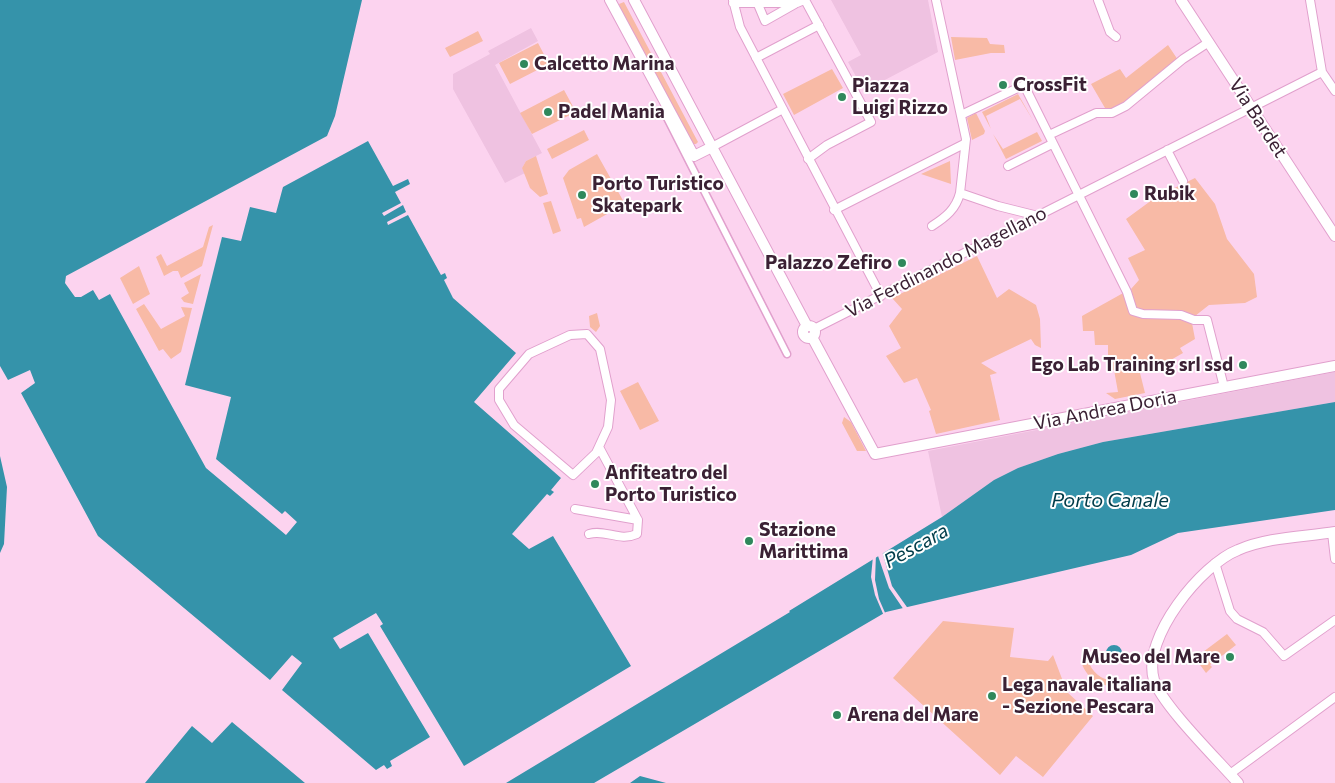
<!DOCTYPE html>
<html>
<head>
<meta charset="utf-8">
<style>
	body { margin:0 }
	canvas { display:block; background:#fcd3ef }
</style>
</head>
<body>
<canvas width="1335" height="783"></canvas>
<script>
const g = document.querySelector('canvas').getContext('2d');
g.lineJoin = 'round';
function fillPath(path, color) { g.fillStyle = color; g.fill(path, 'evenodd'); }
function trace(path, color, width, dash) { g.strokeStyle = color; g.lineWidth = width; g.lineCap = dash ? 'butt' : 'round'; g.setLineDash(dash || []); g.stroke(path); }
function drawText(font, color, halo, rows, align = 'center') {
  g.font = font + ' Commissioner,sans-serif'; g.lineWidth = 4; g.setLineDash([]); g.textBaseline = 'middle'; g.strokeStyle = halo; g.fillStyle = color; for (const [text, x, y, turn = 0] of rows) {
    g.save(); g.translate(x, y); g.rotate((+turn || 0) * Math.PI / 180); g.textAlign = isNaN(turn) ? turn : align; if (halo) g.strokeText(text, 0, 0); g.fillText(text, 0, 0); g.restore();
  }
}
fillPath(new Path2D(`
	M831,0H928L938,52L864,91L848,62L861,55Z
	M531,28L538,41L495,65L542,153L526,161L522,168L525,173L505,183L453,89V74L490,54L488,51Z
	M1335,372V402L1103,442L1058,454L1018,468L994,480L942,517L928,451Z`), '#efc2e1');
fillPath(new Path2D(`
	M624,2L698,142L696,144H692L620,7L619,4Z
	M478,31L483,41L450,57L445,48Z
	M951,37L987,38L990,44L1004,45L1005,53H991L955,60Z
	M538,43L549,64L510,84L499,63Z
	M1168,45L1178,60L1139,93L1115,109L1105,108L1091,84L1120,69L1126,78Z
	M832,69L843,88L794,115L783,94Z
	M564,90L576,112L532,134L520,113Z
	M1018,94L1034,122L1020,99L986,116L991,129L982,112Z
	M976,113L985,131L984,134L972,140L967,118Z
	M584,130L589,140L552,159L547,149Z
	M1037,132L1042,141L1006,159L993,134L1003,149Z
	M597,154L625,204L584,227L581,218L577,219L563,178L569,170Z
	M536,156L548,194L540,197L530,188L522,168L526,161Z
	M950,161L951,184L921,174Z
	M1195,178L1215,204L1227,239L1254,274L1257,297L1245,303L1209,305L1195,316L1176,311H1143L1134,306L1131,289L1139,280L1128,258L1145,250L1126,219L1156,197Z
	M551,201L561,231L553,234L543,203Z
	M213,225L202,266L181,278L178,271H173L164,276L156,257L161,254L167,266L203,247L209,227Z
	M977,256L997,298L1009,289L1036,305L1040,319L1041,348L1035,345L1031,339L981,363L997,373L990,375L1000,420L936,434L929,411L931,410L917,378L904,383L886,356L901,348L889,326L902,309L892,298Z
	M139,266L150,294L133,304L120,278Z
	M201,274L193,304L184,302L181,298L189,293L184,283Z
	M1125,292L1131,315L1187,320L1192,323L1195,339L1180,348L1183,353L1169,361L1135,367L1136,373H1140L1145,393L1115,399L1106,393L1118,392L1114,370H1108V345H1095L1094,331H1083L1082,316Z
	M144,304L161,329L185,316L181,307L192,308L181,352L171,359L163,349L159,351L136,309Z
	M597,313L600,326L596,332L590,327L589,316Z
	M638,382L659,421L640,430L620,391Z
	M844,417L851,422L866,451H857L842,423Z
	M943,621L1014,628L1010,657L1048,661L1053,655L1067,692L1093,716L1043,777L1016,756L1000,775L893,678Z
	M1227,634L1236,645L1210,665L1212,667L1206,673L1195,658Z
	M1088,660C1092,673 1103,682 1117,680L1121,685C1102,689 1086,679 1081,661Z`), '#f8baa6');
fillPath(new Path2D(`
	M0,0H362L335,116L327,136L66,276L65,283L75,297H81L93,290L99,300L110,294L206,468L286,535L297,522L285,511L282,514L216,459L231,397L185,385L222,237L241,241L250,207L276,213L283,187L368,141L393,186L408,179L410,184L395,192L401,203L382,213L384,216L403,205L406,212L387,222L388,225L408,215L441,275L445,273L447,278L444,280L453,298L516,353L474,402L561,478L551,490L554,492L550,496L547,494L512,534L529,549L553,536L631,666L464,766L380,626L383,624L376,613L333,638L340,649L368,633L430,737L390,761L392,766L387,769L384,765L376,770L282,690L302,663L292,655L270,680L98,536L21,393L35,383L30,370L8,380L0,366Z
	M1335,402V510L1178,533L1131,555L886,612L594,783H506L790,612L789,611L942,517L994,480L1018,468L1058,454L1103,442Z
	M0,456L7,487L4,544L0,553Z
	M1106 653a8 8 0 1 1 16 0a8 8 0 1 1-16 0Z
	M232,722L305,783H145L192,726L212,743Z
	M640,776L666,783H630Z`), '#3593aa');
fillPath(new Path2D(`
	M882,551L892,586L909,610H904L889,588L877,553Z
	M876,554L875,580L879,599L886,615L884,616L875,595L871,577L873,556Z`), '#fcd3ef');
const pedestrian = new Path2D(`
	M663,110L787,354`);
const minor = new Path2D(`
	M733,0L740,27L881,296
	M805,0L871,122L827,145L808,159
	M936,0L966,139L960,193L998,206L1038,216
	M1098,0L1110,32L1116,37
	M1310,0L1322,72L1335,91
	M757,2L765,21L795,4
	M733,3H797L804,0
	M756,58L819,25
	M961,115L1024,85L1127,292L1133,311L1143,314L1181,315L1194,320H1207L1224,387
	M1049,135L1096,113H1112L1126,106L1183,59L1209,42
	M712,147L783,109
	M1167,150L1183,181
	M1008,166L1052,144
	M834,210L964,144
	M932,226C946,217 956,209 960,193
	M814,329L1322,72
	M587,334L600,349L611,400L608,427L596,453L573,475L514,425L499,400V389L529,354L570,335Z
	M575,509L638,520L599,447
	M1332,533L1335,559
	M589,534C606,529 619,542 637,534L638,520
	M1215,563L1230,611L1237,619L1263,632L1284,656L1335,620
	M1230,774L1335,697`);
const tertiary = new Path2D(`
	M610,0L694,156L712,147
	M634,0L807,326
	M1181,0L1335,236
	M803 332a6 6 0 1 1 12 0a6 6 0 1 1-12 0Z
	M812,337L875,454L1335,366
	M1238,783C1218,760 1162,705 1154,680C1141,638 1202,564 1238,550C1268,537 1303,537 1335,532`);
trace(pedestrian, '#e1a0cd', 9);
trace(minor, '#e1a0cd', 10);
trace(tertiary, '#e1a0cd', 12);
trace(pedestrian, '#fff', 6);
trace(minor, '#fff', 8);
trace(tertiary, '#fff', 10);
for (const [x, y, r, color] of [
	[524,64,5,"#30885c"],
	[1003,85,5,"#30885c"],
	[842,97,5,"#30885c"],
	[548,112,5,"#30885c"],
	[1134,194,5,"#30885c"],
	[582,195,5,"#30885c"],
	[902,263,5,"#30885c"],
	[1243,365,5,"#30885c"],
	[595,484,5,"#30885c"],
	[749,541,5,"#30885c"],
	[1230,657,5,"#30885c"],
	[992,696,5,"#30885c"],
	[837,715,5,"#30885c"]
]) { const dot = new Path2D(); dot.arc(x, y, r, 0, 2 * Math.PI); g.fillStyle = color; g.fill(dot); trace(dot, '#fff', 2); }
drawText('bold 19px', '#3b2134', '#fff', [
	["Calcetto Marina",534,64],
	["CrossFit",1013,85],
	["Piazza",852,86],
	["Luigi Rizzo",852,108],
	["Padel Mania",558,112],
	["Porto Turistico",592,184],
	["Skatepark",592,206],
	["Rubik",1144,194],
	["Palazzo Zefiro",892,263,"right"],
	["Ego Lab Training srl ssd",1233,365,"right"],
	["Anfiteatro del",605,473],
	["Porto Turistico",605,495],
	["Stazione",759,530],
	["Marittima",759,552],
	["Museo del Mare",1220,657,"right"],
	["Lega navale italiana",1002,685],
	["- Sezione Pescara",1002,707],
	["Arena del Mare",847,715]
], 'left');
drawText('19px', '#3b2134', '#fff', [
	["Via Bardet",1258,118,57],
	["Via Ferdinando Magellano",946,262,-27],
	["Via Andrea Doria",1105,410,-11]
]);
drawText('italic 20px', '#013c49', '#fff', [
	["Porto Canale",1110,500],
	["Pescara",916,546,-29]
]);
</script>
</body>
</html>
